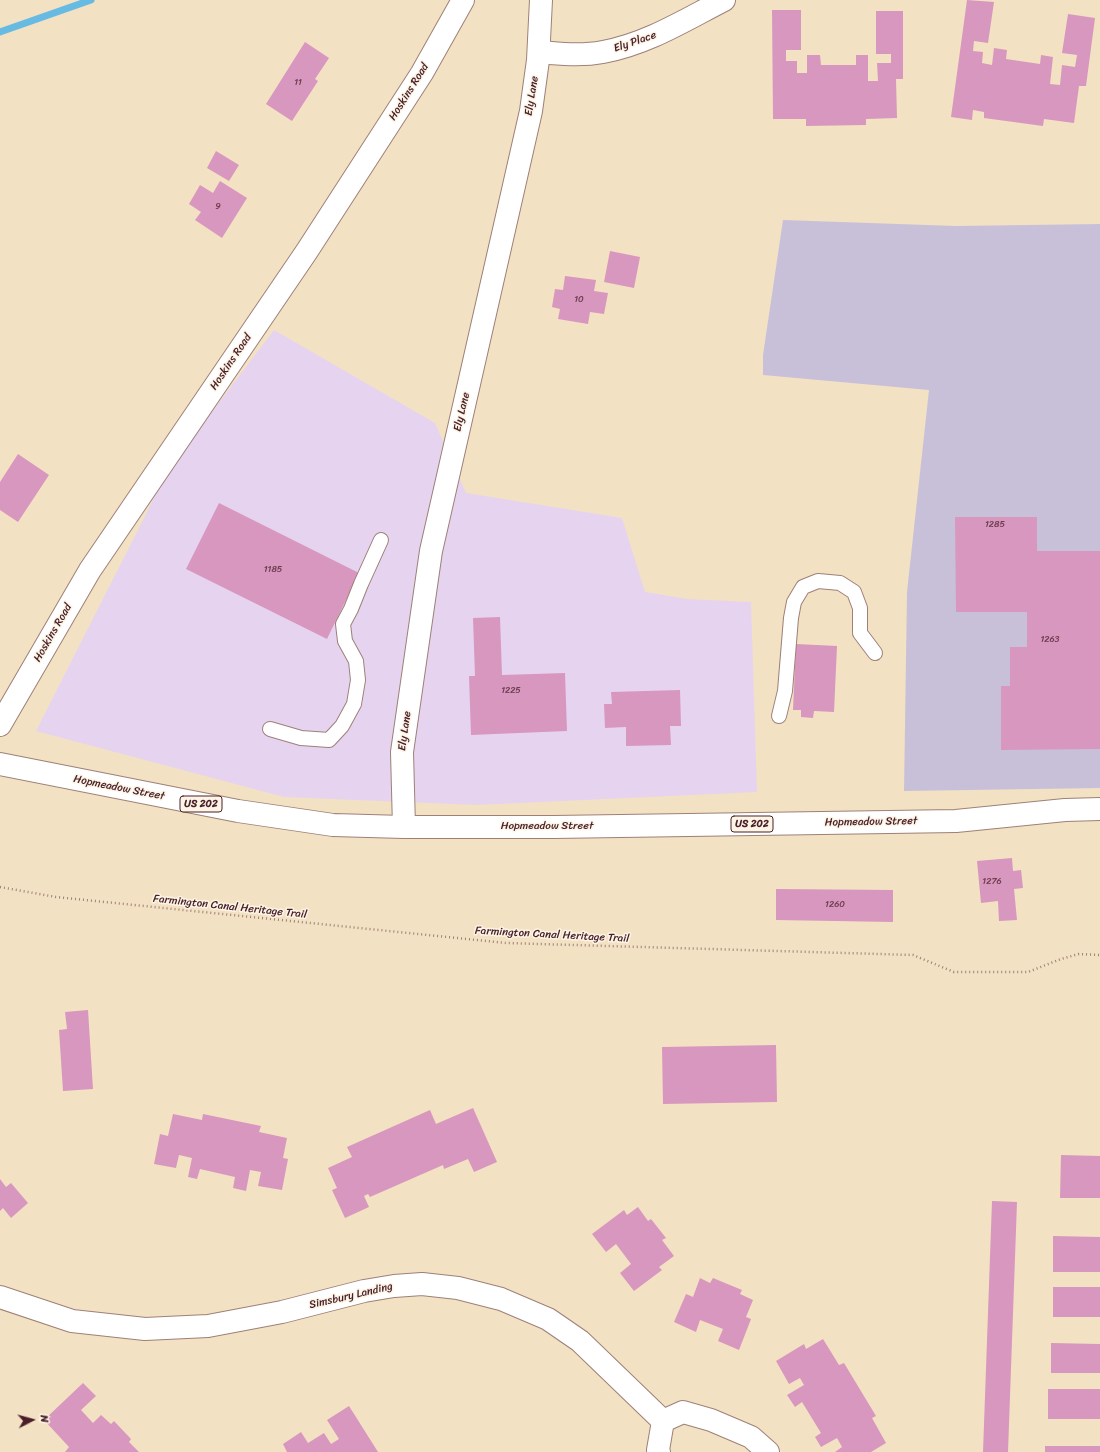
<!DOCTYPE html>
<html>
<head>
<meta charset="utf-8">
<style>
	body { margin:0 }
	#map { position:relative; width:1100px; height:1452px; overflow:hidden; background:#f3e1c3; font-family:Sriracha,sans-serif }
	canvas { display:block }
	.north { position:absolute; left:12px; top:1400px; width:40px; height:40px; -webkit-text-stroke:3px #fcf5e5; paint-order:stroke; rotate:84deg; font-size:11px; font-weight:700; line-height:16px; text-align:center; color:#4a1f2b }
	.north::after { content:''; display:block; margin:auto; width:14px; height:18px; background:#4a1f2b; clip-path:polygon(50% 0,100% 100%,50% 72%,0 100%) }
</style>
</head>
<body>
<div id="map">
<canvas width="1100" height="1452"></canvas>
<div class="north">N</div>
</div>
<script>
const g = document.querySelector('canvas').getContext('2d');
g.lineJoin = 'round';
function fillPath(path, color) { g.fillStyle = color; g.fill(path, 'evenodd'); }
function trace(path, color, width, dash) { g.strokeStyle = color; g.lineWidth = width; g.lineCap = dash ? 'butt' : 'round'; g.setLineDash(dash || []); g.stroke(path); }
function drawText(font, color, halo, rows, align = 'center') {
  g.font = font + ' Sriracha,sans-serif'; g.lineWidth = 3; g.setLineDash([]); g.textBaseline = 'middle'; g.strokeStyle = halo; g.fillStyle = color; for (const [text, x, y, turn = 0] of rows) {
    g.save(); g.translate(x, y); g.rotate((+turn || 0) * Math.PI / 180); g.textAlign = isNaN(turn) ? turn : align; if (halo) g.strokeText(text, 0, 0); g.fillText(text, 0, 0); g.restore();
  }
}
fillPath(new Path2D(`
	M274,330L435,423L466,493L622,518L645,592L687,599L751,602L757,792L476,805L284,797L36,731L143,520L167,471Z`), '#e6d3f0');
fillPath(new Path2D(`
	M783,220L956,226L1100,224V788L904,791L907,592L929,390L763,375V355Z`), '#c8c0d8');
trace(new Path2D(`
	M0,32L91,0`), '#67bbe3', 7);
fillPath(new Path2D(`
	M967,0L994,2L988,43L974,41L973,51L983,52L982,63L992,65L994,48L1007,50L1006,59L1040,64L1041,55L1053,57L1050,84L1060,85L1062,65L1075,67L1077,55L1062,53L1068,14L1095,18L1086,86H1079L1074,123L1044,119L1043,126L984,118V112L973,110L972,120L951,117Z
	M772,10H801V50H786V61H797V73H807V55H820L821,65H856V55H868V81H878L877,63H891V54H876V11H903V79H896L897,118L866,119V125L806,126V119H773Z
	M305,42L329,58L315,79L318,81L292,121L266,104Z
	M216,151L239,165L229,181L207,168Z
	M220,181L247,198L222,238L195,220L201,212L189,204L200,185L213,193Z
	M610,251L640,257L634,288L604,282Z
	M565,276L596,280L594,291L608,293L604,314L590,312L588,324L558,319L560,309L552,307L555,289L563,290Z
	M18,454L49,475L18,522L0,510V482Z
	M219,503L359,573L327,639L186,569Z
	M955,517H1037V551H1100V749L1001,750V686H1010V647H1027V612H956Z
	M500,617L502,675L565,673L567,731L471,735L469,676H475L473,618Z
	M796,644L837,646L834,712L814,711L813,718L801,717V710H793Z
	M680,690L681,726H670L671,745L626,746V727L605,728L604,704H612L611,692Z
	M1012,858L1013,871L1021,870L1023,888L1014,889L1017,920L999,921L998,901L981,903L977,861Z
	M776,889L893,890V922L776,920Z
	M88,1010L93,1089L63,1091L59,1030L67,1029L65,1012Z
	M776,1045L777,1102L663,1104L662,1047Z
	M473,1108L497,1162L474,1172L468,1159L444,1169L443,1165L370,1197L368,1194L364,1196L369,1207L345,1218L332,1190L337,1188L328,1168L352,1157L347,1147L430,1110L436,1124Z
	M173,1114L202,1120L203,1114L261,1126L259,1132L287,1138L283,1158L288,1159L282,1190L258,1186L261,1172L250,1170L246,1191L233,1188L235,1177L200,1169L197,1179L188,1177L192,1158L179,1155L176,1168L154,1164L160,1134L168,1136Z
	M1061,1155L1100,1156V1198H1060Z
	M0,1179L6,1187L11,1183L28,1203L11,1218L3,1208L0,1211Z
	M992,1201L1017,1202L1008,1452H983Z
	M638,1207L648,1221L651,1219L666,1238L662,1240L674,1256L659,1267L662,1270L634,1291L620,1273L631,1264L616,1244L606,1252L592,1234L624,1210L627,1215Z
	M1053,1236L1100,1237V1272H1053Z
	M700,1278L710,1283L713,1278L742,1290L740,1294L753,1300L746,1317L751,1319L739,1350L718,1341L723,1329L700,1320L696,1332L674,1322L686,1294L693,1297Z
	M1053,1287H1100V1317H1053Z
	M823,1339L839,1365L844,1363L876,1416L872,1418L886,1443L871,1452H835L842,1447L837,1438L821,1447L815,1437L821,1433L802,1402L795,1407L787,1395L804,1385L800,1378L789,1384L776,1361L804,1344L806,1349Z
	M1051,1343L1100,1344V1373H1051Z
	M83,1383L96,1396L81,1410L93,1423L101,1415L111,1424L114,1421L131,1439L129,1442L139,1452H65L69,1447L44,1420Z
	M1048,1389H1100V1419H1048Z
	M349,1406L378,1452H287L283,1444L301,1432L308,1443L324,1433L331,1444L339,1439L327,1420Z
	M1045,1446H1100V1452H1045Z`), '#d897be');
const lane = new Path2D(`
	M779,716L785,691L791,618L794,602L803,587L818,581L840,583L854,592L860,608V633L875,653
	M270,729L301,738L329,740L342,726L354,704L358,680L356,661L345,641L343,624L351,609L361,584L381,540`);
const street = new Path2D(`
	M539,52C560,54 582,56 603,52C647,44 685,20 724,0
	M0,725L90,570L307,251L422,73L463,0
	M0,1297L72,1321L145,1329L208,1326L282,1312L364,1291L394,1286L422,1284L458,1288L501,1299L548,1319L580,1341L663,1421
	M663,1421L683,1412L711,1420L751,1437L768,1452
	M659,1452L658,1450L663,1421`);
const secondary = new Path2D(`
	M404,827L402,752L431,551L531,111L538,60L541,0`);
const highway = new Path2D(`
	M0,764L238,811L333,825L404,827H554L956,821L1065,810L1100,809`);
trace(lane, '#9e8077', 16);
trace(street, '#9e8077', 24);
trace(secondary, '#9e8077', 24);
trace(highway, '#9e8077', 24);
trace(new Path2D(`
	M0,887L56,897L506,943L913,955L954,972H1028L1061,959L1079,954L1100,955`), '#9e8077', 2.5, [1, 3]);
trace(lane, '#fff', 14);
trace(street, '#fff', 22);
trace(secondary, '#fff', 22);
trace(highway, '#fff', 22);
drawText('9px', '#6e3d50', null, [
	["11",298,83],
	["9",218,207],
	["10",579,300],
	["1285",995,525],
	["1185",273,570],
	["1263",1050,640],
	["1225",511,691],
	["1276",992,882],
	["1260",835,905]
]);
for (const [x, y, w] of [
	[201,804,42],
	[752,824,42]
]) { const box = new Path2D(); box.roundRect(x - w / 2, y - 8, w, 16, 3); g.fillStyle = '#fcf5e5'; g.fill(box); trace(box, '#4a1f2b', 1); }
drawText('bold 10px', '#4a1f2b', null, [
	["US 202",201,804],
	["US 202",752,824]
]);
drawText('11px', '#4a1f2b', '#fcf5e5', [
	["Ely Place",635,42,-19],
	["Hoskins Road",409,92,-58],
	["Ely Lane",532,96,-81],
	["Hoskins Road",231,362,-56],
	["Ely Lane",462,412,-77],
	["Hoskins Road",53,633,-60],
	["Ely Lane",405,731,-82],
	["Hopmeadow Street",119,788,11],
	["Hopmeadow Street",871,822,-1],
	["Hopmeadow Street",547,826],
	["Farmington Canal Heritage Trail",230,907,6],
	["Farmington Canal Heritage Trail",552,935,3],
	["Simsbury Landing",351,1296,-13]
]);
</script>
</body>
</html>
